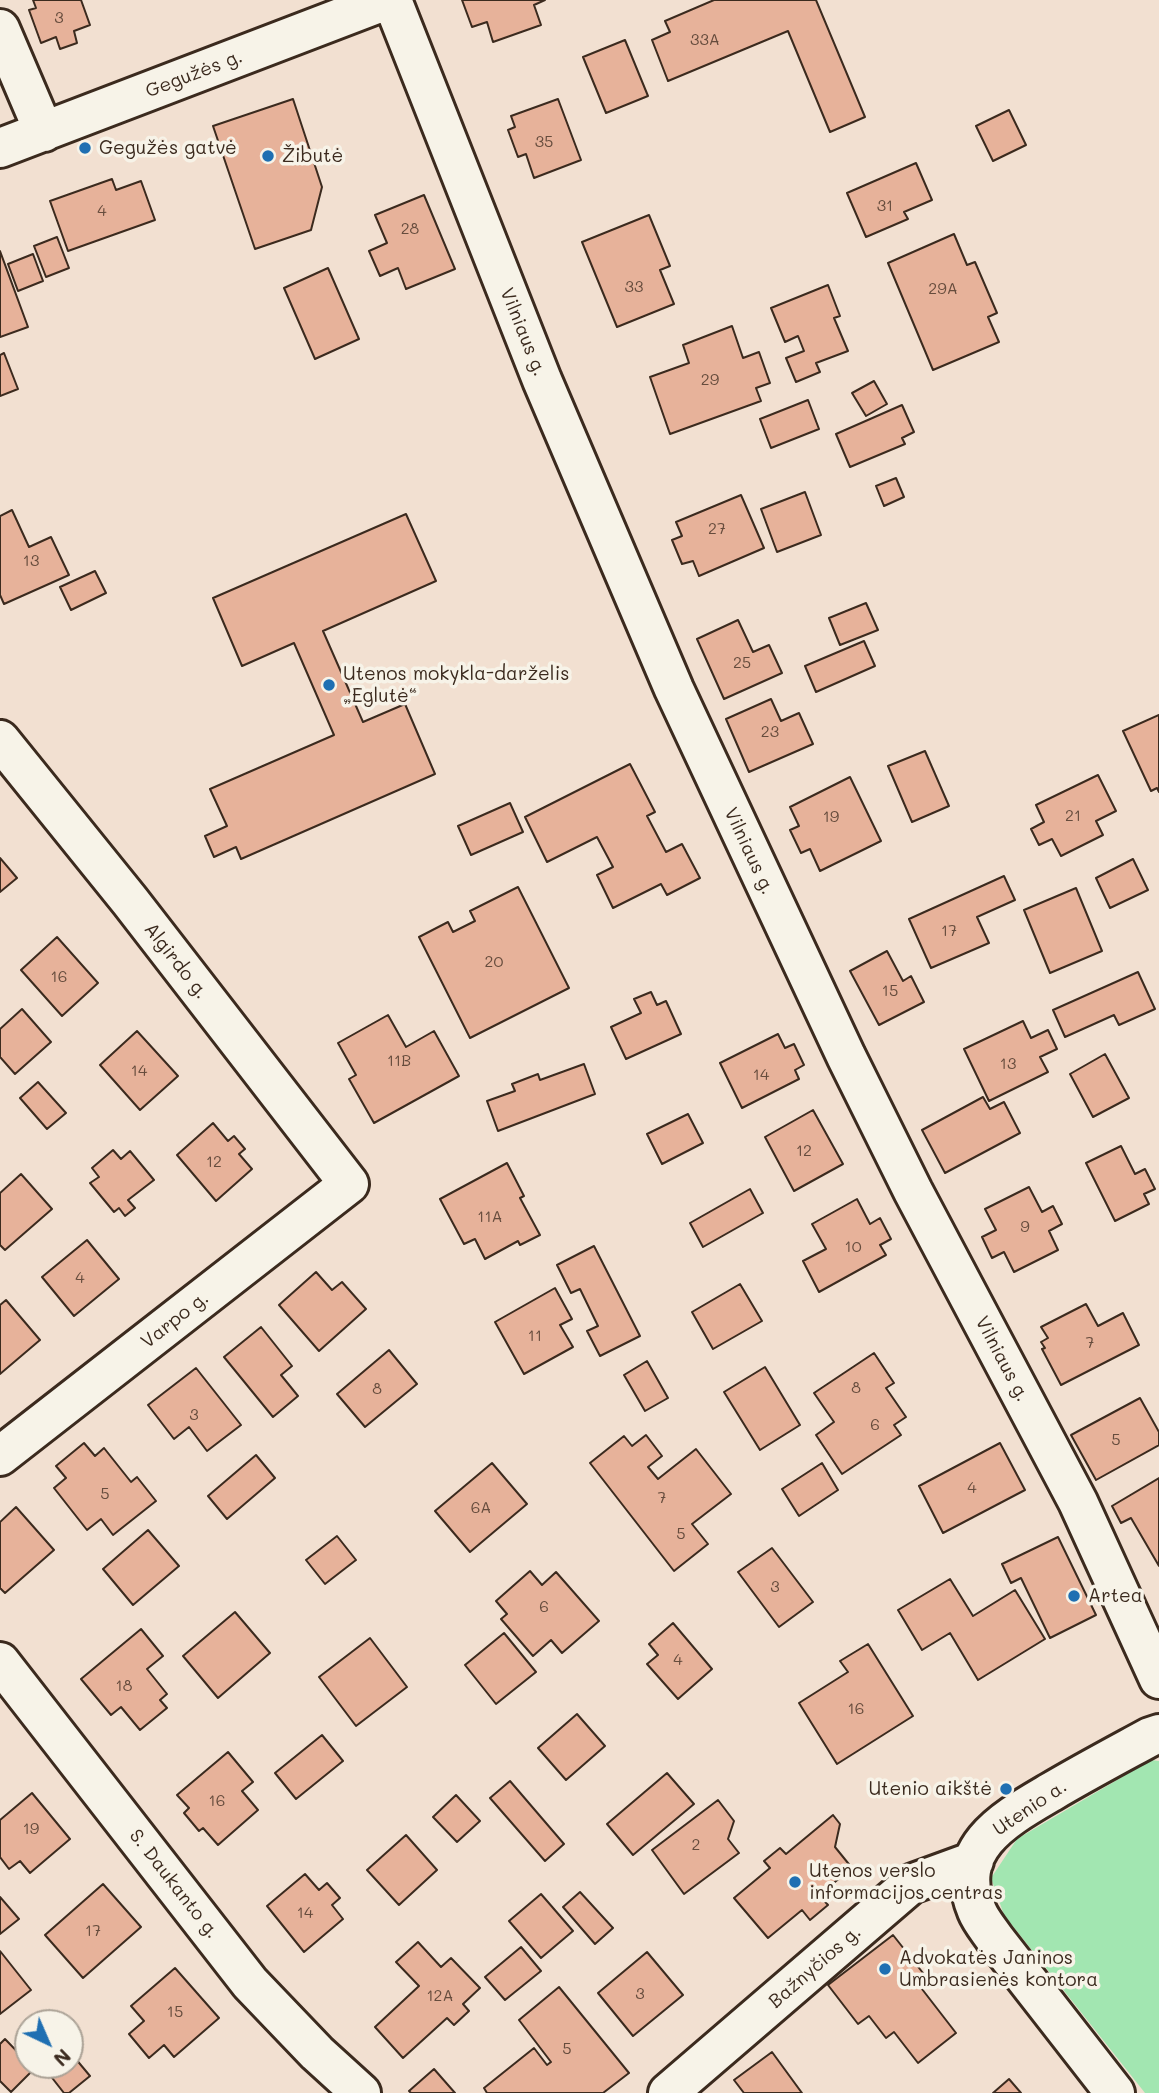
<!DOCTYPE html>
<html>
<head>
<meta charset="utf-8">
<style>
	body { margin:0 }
	#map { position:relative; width:1159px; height:2093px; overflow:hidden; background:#f2e0d1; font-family:Mali,sans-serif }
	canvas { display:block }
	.north { position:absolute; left:14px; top:2009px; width:70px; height:70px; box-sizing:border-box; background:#f7f3e8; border:2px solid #aca397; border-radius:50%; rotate:136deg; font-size:19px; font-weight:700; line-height:28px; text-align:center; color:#3b2a1e }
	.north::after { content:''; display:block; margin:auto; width:24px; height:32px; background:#1f6fb2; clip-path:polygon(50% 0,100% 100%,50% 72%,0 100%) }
</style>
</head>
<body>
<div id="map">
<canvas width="1159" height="2093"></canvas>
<div class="north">N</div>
</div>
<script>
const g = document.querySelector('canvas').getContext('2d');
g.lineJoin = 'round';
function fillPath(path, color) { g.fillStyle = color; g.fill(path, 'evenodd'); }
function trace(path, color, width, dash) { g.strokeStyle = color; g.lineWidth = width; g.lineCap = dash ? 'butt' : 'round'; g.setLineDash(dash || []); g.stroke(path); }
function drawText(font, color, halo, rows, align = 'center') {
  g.font = font + ' Mali,sans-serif'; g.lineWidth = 7; g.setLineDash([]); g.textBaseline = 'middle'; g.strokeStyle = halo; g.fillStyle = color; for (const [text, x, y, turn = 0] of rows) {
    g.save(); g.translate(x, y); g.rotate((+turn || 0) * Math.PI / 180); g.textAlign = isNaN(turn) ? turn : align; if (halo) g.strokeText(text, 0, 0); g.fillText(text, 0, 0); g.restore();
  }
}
fillPath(new Path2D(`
	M1151,1760L1159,1761V2093H1145L1004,1915L991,1878L1017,1839Z`), '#a2e6b1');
const building = new Path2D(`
	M33,0H81L90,25L74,31L77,43L60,49L56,37L41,43L29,10L36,8Z
	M462,0H545L534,5L541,25L493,42L487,22L472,27Z
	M714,0H816L865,117L830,132L788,31L668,81L652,40L670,32L665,21Z
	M625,40L648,96L606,113L583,57Z
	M293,99L322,187L311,230L255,249L213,126Z
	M558,99L581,160L534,178L526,154L518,157L508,130L515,127L511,116Z
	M1009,110L1026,145L993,161L976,126Z
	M916,163L932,200L904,212L908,219L866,237L847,193Z
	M112,179L116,190L141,181L155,220L68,251L50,201Z
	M424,195L455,269L406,289L398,268L380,276L369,251L387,243L375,215Z
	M649,215L670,266L660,270L674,304L617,327L582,242Z
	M954,234L967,265L975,262L997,313L988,317L999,342L933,370L888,263Z
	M57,237L69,268L46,277L34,246Z
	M0,251L28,327L0,337Z
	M33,254L43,281L18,291L8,264Z
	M328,268L359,339L315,359L284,288Z
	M828,285L840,316L834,318L848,351L816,363L820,372L796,382L786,358L804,351L798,336L785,342L771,308Z
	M732,326L743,358L759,352L770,383L756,388L761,401L670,434L650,377L689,363L683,345Z
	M4,353L18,389L0,396V355Z
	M874,381L887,404L866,416L852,393Z
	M808,400L819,429L771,448L760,419Z
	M902,405L914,432L902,438L905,444L850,467L836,434Z
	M896,478L904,497L884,506L876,486Z
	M805,492L821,535L777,552L761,509Z
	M741,495L764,548L699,576L693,561L682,564L672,540L682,536L676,522Z
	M12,510L29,547L51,537L69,575L4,604L0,595V516Z
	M406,514L436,581L323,631L363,722L405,704L435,774L241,859L236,847L214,857L205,836L227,826L210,789L334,735L294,643L242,666L213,598Z
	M95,571L106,593L71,610L60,587Z
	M866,603L878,630L840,645L829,618Z
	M738,620L753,652L769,645L782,673L724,699L697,639Z
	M864,641L875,666L816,692L805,666Z
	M771,699L781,721L799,713L813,744L749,772L726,719Z
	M1159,715V792L1157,788L1151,791L1123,731Z
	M925,751L949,806L912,822L888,766Z
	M630,764L655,812L647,816L666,852L682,844L700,878L667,895L661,884L613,908L597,875L613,867L597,837L547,862L525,817Z
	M1098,775L1116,811L1096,821L1103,835L1061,856L1052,839L1039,845L1031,829L1044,822L1036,805Z
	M850,777L881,841L820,871L810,849L801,853L790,830L799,826L790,807Z
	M510,803L523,832L471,855L458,826Z
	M0,858L17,878L0,892Z
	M1133,859L1148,890L1110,908L1096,878Z
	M1004,876L1015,900L977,917L989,943L931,968L909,919Z
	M518,887L569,988L470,1038L419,937L448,922L453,932L475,921L470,911Z
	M1076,888L1102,951L1050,973L1024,910Z
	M57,937L98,983L62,1016L21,970Z
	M887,951L903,981L911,976L924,1002L879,1025L850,971Z
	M1138,972L1155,1009L1119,1025L1114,1015L1065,1037L1053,1010Z
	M651,992L657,1005L666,1001L681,1034L626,1059L611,1027L641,1013L634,999Z
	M22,1009L51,1042L15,1074L0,1057V1029Z
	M388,1015L406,1047L434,1031L459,1076L374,1123L349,1079L356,1075L338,1043Z
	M1023,1021L1031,1038L1048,1030L1057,1049L1040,1057L1048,1072L989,1101L964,1049Z
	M137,1031L178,1076L140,1110L100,1065Z
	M778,1034L785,1048L794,1044L804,1065L795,1070L799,1079L742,1108L720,1063Z
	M1105,1054L1129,1098L1093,1117L1070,1074Z
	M584,1064L595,1094L498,1131L487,1101L515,1091L512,1084L538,1074L540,1080Z
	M38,1082L66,1113L47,1129L20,1098Z
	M983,1097L990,1109L1004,1102L1020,1133L945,1173L922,1130Z
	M813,1110L843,1164L794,1191L765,1137Z
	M688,1114L703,1143L662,1164L647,1134Z
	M213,1123L228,1141L234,1136L245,1149L239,1154L252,1169L216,1201L177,1155Z
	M1121,1146L1135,1174L1145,1169L1155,1189L1144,1194L1149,1204L1115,1221L1086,1163Z
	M113,1150L121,1159L130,1151L154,1180L128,1200L135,1208L125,1216L119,1208L114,1212L90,1183L99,1177L92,1168Z
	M507,1163L524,1196L520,1198L540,1235L520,1245L518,1241L485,1259L475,1239L464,1244L440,1199Z
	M21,1174L52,1209L5,1250L0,1245V1193Z
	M1029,1187L1042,1212L1053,1206L1062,1224L1049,1231L1058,1250L1014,1272L1004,1252L992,1258L982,1237L996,1230L985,1209Z
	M750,1189L763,1213L703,1247L690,1223Z
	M857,1199L870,1224L880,1218L891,1239L880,1245L886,1255L819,1292L803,1261L826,1249L812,1224Z
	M87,1240L119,1279L74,1316L42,1277Z
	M594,1246L640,1336L600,1356L587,1331L598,1326L580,1289L571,1293L557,1265Z
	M316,1272L332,1290L342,1282L366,1309L319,1351L279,1305Z
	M740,1284L762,1321L713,1349L692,1312Z
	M555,1288L572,1319L560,1325L573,1347L524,1374L495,1322Z
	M6,1300L40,1340L0,1374V1305Z
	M1086,1304L1098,1326L1123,1313L1139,1345L1061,1385L1042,1349L1045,1348L1041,1342L1048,1338L1041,1327Z
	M261,1327L292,1366L281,1375L298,1396L273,1417L224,1357Z
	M389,1350L417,1384L365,1427L337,1394Z
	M874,1353L894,1383L886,1388L906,1417L894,1425L901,1435L842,1474L816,1435L834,1422L814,1393Z
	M647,1361L668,1398L645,1411L624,1375Z
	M765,1367L800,1425L760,1450L724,1392Z
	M196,1368L241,1425L207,1451L189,1427L174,1439L148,1405Z
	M1140,1398L1159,1432V1445L1096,1480L1071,1435Z
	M646,1435L662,1456L648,1467L658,1479L696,1449L731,1494L692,1524L708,1544L674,1571L590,1463L624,1436L632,1446Z
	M84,1443L95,1456L104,1448L131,1482L137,1477L156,1501L113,1535L101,1519L87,1530L54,1488L66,1478L56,1466Z
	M1000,1443L1025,1490L943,1533L919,1486Z
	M256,1455L275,1478L227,1519L208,1496Z
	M492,1463L527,1504L470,1552L435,1511Z
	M822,1463L838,1490L799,1516L782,1489Z
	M1159,1478V1566L1131,1518L1121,1523L1112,1506Z
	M16,1507L54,1550L5,1593L0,1588V1522Z
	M148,1530L179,1566L133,1605L103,1569Z
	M337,1536L356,1560L325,1584L306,1560Z
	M1058,1537L1096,1615L1050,1638L1021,1578L1011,1583L1002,1564Z
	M772,1548L813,1602L779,1627L738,1572Z
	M530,1571L542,1585L556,1572L599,1621L562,1653L551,1640L533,1656L501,1619L507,1614L496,1601Z
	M950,1579L973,1616L1015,1590L1045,1639L978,1680L950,1633L922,1650L898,1610Z
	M235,1612L270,1653L218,1698L183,1656Z
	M673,1623L712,1669L678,1699L647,1664L658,1655L649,1644Z
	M141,1629L163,1656L147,1669L167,1694L160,1700L167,1708L140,1730L121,1707L111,1715L81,1679Z
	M504,1633L536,1672L496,1704L465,1665Z
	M370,1638L407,1687L356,1726L319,1677Z
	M868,1644L913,1716L837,1764L799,1703L848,1672L840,1661Z
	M577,1714L605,1746L566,1780L538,1748Z
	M322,1735L343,1761L296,1799L275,1773Z
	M228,1752L253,1782L242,1791L258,1810L218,1845L203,1828L199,1831L184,1813L189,1808L177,1795Z
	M667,1773L694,1804L633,1855L607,1824Z
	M510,1781L564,1844L545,1861L490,1798Z
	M32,1793L70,1839L30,1873L20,1861L9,1869L0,1857V1820Z
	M456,1795L480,1821L457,1842L433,1817Z
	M718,1800L734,1821L728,1839L739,1853L684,1894L652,1850Z
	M833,1815L840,1824L835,1847L852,1868L819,1895L828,1905L810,1920L802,1910L768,1938L734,1898L770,1868L764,1861L780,1848L786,1854Z
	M406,1835L437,1870L399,1905L367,1870Z
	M305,1874L319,1890L327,1883L340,1898L332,1905L343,1919L304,1952L267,1906Z
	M103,1884L141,1927L83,1978L45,1935Z
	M580,1892L613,1928L595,1944L563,1907Z
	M541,1894L573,1931L541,1958L509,1921Z
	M0,1897L19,1919L0,1934Z
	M893,1935L923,1973L915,1980L956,2033L918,2063L894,2032L886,2038L869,2016L858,2024L828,1985Z
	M418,1942L441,1967L451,1958L480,1988L463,2004L469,2011L454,2025L447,2018L403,2058L375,2027L419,1986L396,1962Z
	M521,1947L541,1971L505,2000L485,1977Z
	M0,1951L31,1990L0,2014Z
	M647,1952L683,1995L633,2036L598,1993Z
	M175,1968L219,2018L174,2057L164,2045L149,2058L129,2034L144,2021L131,2006Z
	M559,1987L629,2073L603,2093H487L484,2088L534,2048L547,2065L551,2062L519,2020Z
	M5,2039L34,2069L11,2092L0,2081V2044Z
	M70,2052L90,2076L69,2093H64L42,2065H70Z
	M772,2052L802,2093H744L734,2080Z
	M434,2069L455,2093H411L409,2091Z
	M1009,2079L1021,2093H993Z`);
fillPath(building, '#e7b29a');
trace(building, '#3b2a1e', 2);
const street = new Path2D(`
	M392,0L542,380L674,689L846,1056L913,1191L1078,1502L1159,1679
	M0,29L44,132
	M0,148L387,0
	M0,740L130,901L349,1184L0,1456
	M0,1662L250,1983L317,2053L361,2093
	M668,2093L911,1884L974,1861
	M1115,2093L995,1939C989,1930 981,1921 977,1911C951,1848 1005,1819 1051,1792C1083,1773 1117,1755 1150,1737L1159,1734`);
trace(street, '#3b2a1e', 44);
trace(street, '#f7f3e8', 38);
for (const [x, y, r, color] of [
	[85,148,7,"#1f6fb2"],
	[268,156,7,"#1f6fb2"],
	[329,685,7,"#1f6fb2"],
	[1074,1596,7,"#1f6fb2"],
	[1006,1789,7,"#1f6fb2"],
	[795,1882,7,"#1f6fb2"],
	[885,1969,7,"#1f6fb2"]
]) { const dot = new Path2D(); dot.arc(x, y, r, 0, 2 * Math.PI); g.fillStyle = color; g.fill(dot); trace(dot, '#f7f3e8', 2.5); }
drawText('16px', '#664c3d', null, [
	["3",59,18],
	["33A",705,40],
	["35",544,142],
	["31",885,206],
	["4",102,211],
	["28",410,229],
	["33",634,287],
	["29A",943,289],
	["29",710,380],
	["27",717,529],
	["13",31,561],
	["25",742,663],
	["23",770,732],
	["21",1073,816],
	["19",831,817],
	["17",949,931],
	["20",494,962],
	["16",59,977],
	["15",890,991],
	["11B",399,1061],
	["13",1008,1064],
	["14",139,1071],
	["14",761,1075],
	["12",804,1151],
	["12",214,1162],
	["11A",490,1217],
	["9",1025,1227],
	["10",853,1247],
	["4",80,1278],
	["11",535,1336],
	["7",1090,1343],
	["8",856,1388],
	["8",377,1389],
	["3",194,1415],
	["6",875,1425],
	["5",1116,1440],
	["4",972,1488],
	["5",105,1494],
	["7",662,1498],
	["6A",481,1508],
	["5",681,1534],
	["3",775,1587],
	["6",544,1607],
	["4",678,1660],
	["18",124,1686],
	["16",856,1709],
	["16",217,1801],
	["19",31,1829],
	["2",696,1845],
	["14",305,1913],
	["17",93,1931],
	["3",640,1994],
	["12A",440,1996],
	["15",175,2012],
	["5",567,2049]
]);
drawText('19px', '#3b2a1e', '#f7f3e8', [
	["Gegužės g.",194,74,-21],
	["Vilniaus g.",523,332,68],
	["Vilniaus g.",749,851,65],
	["Algirdo g.",176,961,52],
	["Varpo g.",175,1320,-38],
	["Vilniaus g.",1002,1359,62],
	["Utenio a.",1030,1808,-34],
	["S. Daukanto g.",174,1884,52],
	["Bažnyčios g.",815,1967,-41]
]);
drawText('19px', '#3b2a1e', '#f7f3e8', [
	["Gegužės gatvė",99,148],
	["Žibutė",282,156],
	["Utenos mokykla-darželis",343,674],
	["„Eglutė“",343,696],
	["Artea",1088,1596],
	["Utenio aikštė",992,1789,"right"],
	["Utenos verslo",809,1871],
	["informacijos centras",809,1893],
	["Advokatės Janinos",899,1958],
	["Umbrasienės kontora",899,1980]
], 'left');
</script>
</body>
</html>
